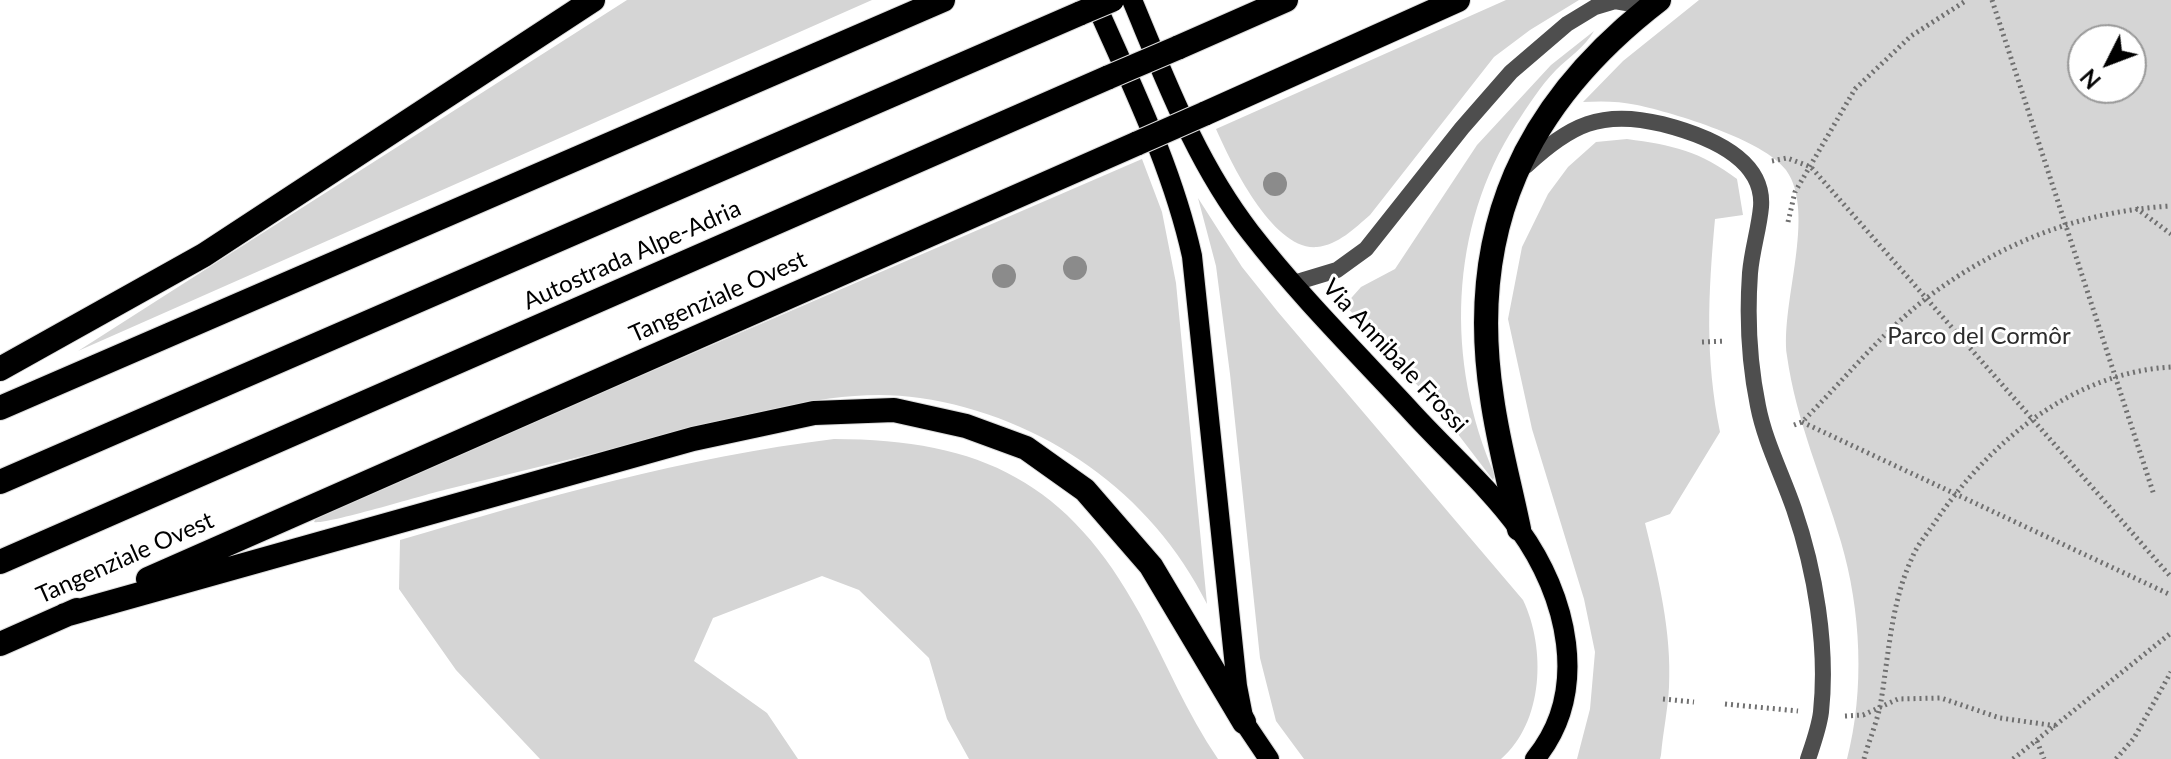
<!DOCTYPE html>
<html>
<head>
<meta charset="utf-8">
<style>
	body { margin:0 }
	#map { position:relative; width:2171px; height:759px; overflow:hidden; background:#fff; font-family:Lato,sans-serif }
	canvas { display:block }
	.north { position:absolute; left:2067px; top:24px; width:80px; height:80px; box-sizing:border-box; background:#fff; border:2px solid #999; border-radius:50%; rotate:228deg; font-size:22px; font-weight:700; line-height:32px; text-align:center; color:#000 }
	.north::after { content:''; display:block; margin:auto; width:28px; height:36px; background:#000; clip-path:polygon(50% 0,100% 100%,50% 72%,0 100%) }
</style>
</head>
<body>
<div id="map">
<canvas width="2171" height="759"></canvas>
<div class="north">N</div>
</div>
<script>
const g = document.querySelector('canvas').getContext('2d');
g.lineJoin = 'round';
function fillPath(path, color) { g.fillStyle = color; g.fill(path, 'evenodd'); }
function trace(path, color, width, dash) { g.strokeStyle = color; g.lineWidth = width; g.lineCap = dash ? 'butt' : 'round'; g.setLineDash(dash || []); g.stroke(path); }
function drawText(font, color, halo, rows, align = 'center') {
  g.font = font + ' Lato,sans-serif'; g.lineWidth = 6; g.setLineDash([]); g.textBaseline = 'middle'; g.strokeStyle = halo; g.fillStyle = color; for (const [text, x, y, turn = 0] of rows) {
    g.save(); g.translate(x, y); g.rotate((+turn || 0) * Math.PI / 180); g.textAlign = isNaN(turn) ? turn : align; if (halo) g.strokeText(text, 0, 0); g.fillText(text, 0, 0); g.restore();
  }
}
fillPath(new Path2D(`
	M627,0H872L78,351Z
	M1506,0H1579L1530,30L1494,57L1370,215C1355,228 1338,245 1317,247C1273,251 1231,163 1216,129Z
	M1699,0H2171V759H1847C1865,690 1861,610 1841,542C1823,480 1796,421 1787,356C1780,304 1817,213 1786,170C1764,140 1674,113 1637,105C1619,101 1601,101 1583,102L1623,61ZM2083,40H2131V88H2083Z
	M1594,31C1585,47 1569,57 1556,70C1541,85 1528,106 1516,124C1449,227 1445,363 1495,475L1493,480L1438,408L1345,305L1361,287L1395,269L1477,145L1551,65Z
	M1627,139C1672,145 1700,151 1737,179L1743,215L1715,219C1708,295 1705,357 1720,432L1670,514L1645,523C1658,576 1672,632 1669,687C1668,709 1663,732 1661,755L1660,759H1577L1590,709L1595,652L1584,599L1532,429L1508,319L1522,247L1548,194L1568,167L1596,142Z
	M1142,159L1162,212L1176,283L1207,604C1152,493 1043,416 920,398C842,386 757,413 682,432C604,451 526,470 448,489C426,494 326,525 314,522L316,518L379,489Z
	M1198,198L1242,267L1278,312L1523,600C1546,648 1544,722 1501,759H1304L1276,721L1260,658L1230,374L1216,266Z
	M834,439C982,439 1069,483 1140,614C1166,662 1187,714 1218,759H969L947,719L929,658L859,590L822,576L713,618L694,661L767,713L798,759H540L456,670L399,589L400,540C543,498 685,457 834,439Z`), '#d5d5d5');
const primary = new Path2D(`
	M1094,0C1131,84 1172,166 1192,256L1237,686L1244,722L1269,759
	M1132,0C1166,81 1196,162 1250,232C1298,294 1355,351 1408,408C1443,447 1489,487 1519,529C1567,595 1591,691 1535,759`);
const highway = new Path2D(`
	M1177,48L1286,0
	M1204,114L1458,0
	M0,369L204,255L593,0
	M0,408L943,0
	M0,482L1081,13
	M1519,529C1510,485 1498,442 1492,398C1466,229 1525,103 1659,0
	M0,562L1109,77
	M148,579L1138,143
	M65,615L693,439L814,413L894,410L966,426L1026,448L1085,490L1151,566L1244,722
	M0,644L77,610`);
trace(primary, '#dbdbdb', 22);
trace(highway, '#dbdbdb', 26);
trace(new Path2D(`
	M1992,0L2154,495
	M1772,161L1787,158L1811,167L2171,577
	M2136,208L2171,234
	M1788,222L1795,192L1855,89L1911,36L1967,0
	M1702,342L1726,341
	M1802,422L2171,595
	M1794,425L1802,422C1843,381 1882,332 1928,297C2000,243 2081,211 2171,206
	M1663,699L1694,702
	M1725,704L1798,711
	M1845,716L1863,715L1898,699L1941,698L2000,718L2057,726
	M2037,741L2044,759
	M1864,759C1869,740 1878,720 1881,701C1889,653 1891,603 1912,558C1917,545 1927,534 1935,522C1989,443 2071,373 2171,367
	M2013,759L2171,633
	M2116,759L2134,738L2171,672`), '#707070', 5, [2, 4]);
trace(new Path2D(`
	M1526,166C1570,125 1601,109 1662,124C1701,134 1765,156 1761,207C1759,229 1752,250 1750,273C1747,316 1749,362 1758,406C1765,442 1782,474 1794,509C1815,570 1828,646 1821,712C1819,728 1813,744 1808,759
	M1294,283L1337,270L1366,249L1462,128L1511,72L1567,24L1595,7L1615,1L1649,7`), '#4e4e4e', 16);
trace(primary, '#000', 20);
trace(highway, '#000', 24);
const highwayBridge = new Path2D(`
	M1081,13L1112,0
	M1109,77L1177,48
	M1138,143L1204,114`);
trace(highwayBridge, '#dbdbdb', 26, []);
trace(highwayBridge, '#000', 24);
g.fillStyle = '#8b8b8b';
for (const [x, y] of [
	[1275,184],
	[1075,268],
	[1004,276]
]) { g.beginPath(); g.arc(x, y, 12, 0, 2 * Math.PI); g.fill(); }
drawText('24px', '#000', '#fff', [
	["Autostrada Alpe-Adria",632,255,-24],
	["Tangenziale Ovest",718,297,-24],
	["Via Annibale Frossi",1395,356,47],
	["Tangenziale Ovest",125,558,-24]
]);
drawText('24px', '#2c2c2c', '#fff', [
	["Parco del Cormôr",1979,336]
]);
</script>
</body>
</html>
